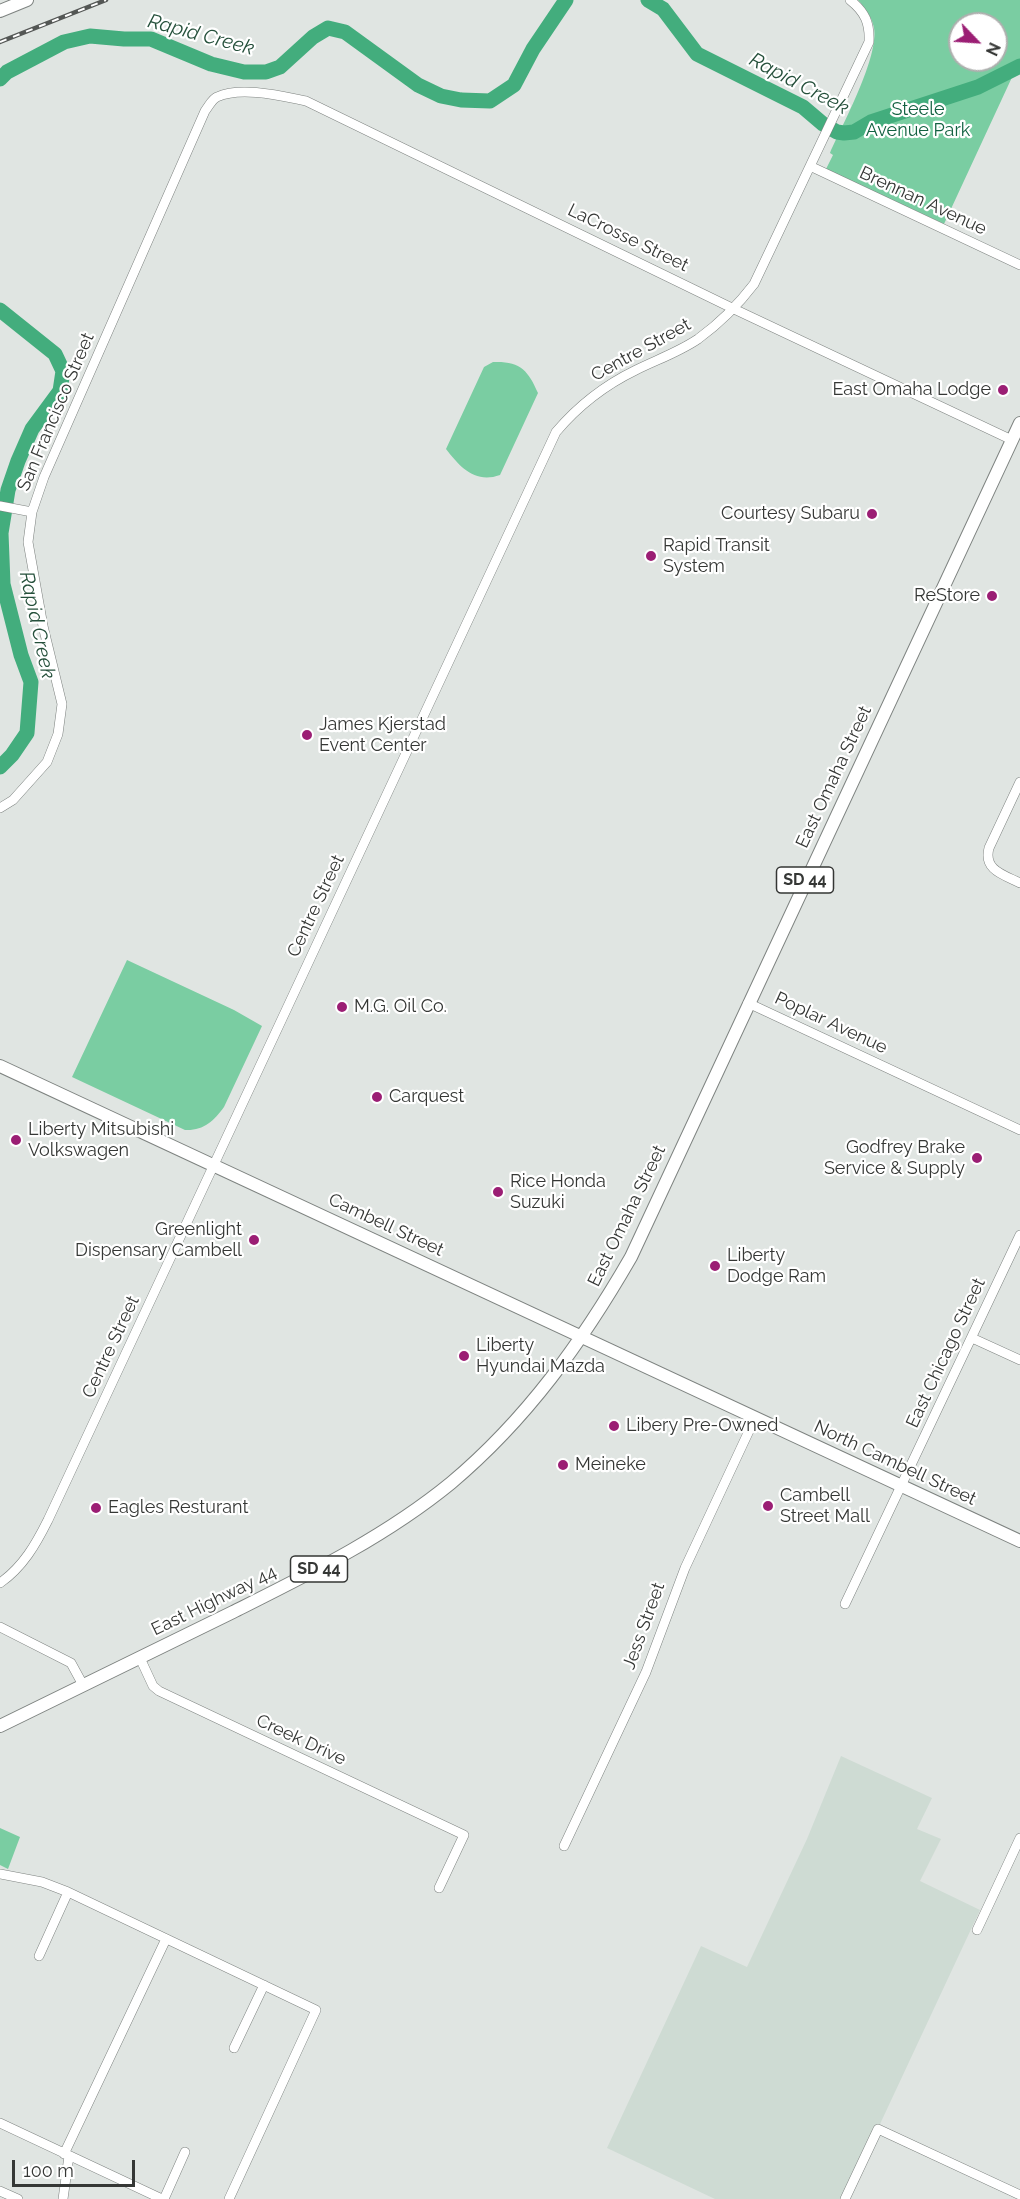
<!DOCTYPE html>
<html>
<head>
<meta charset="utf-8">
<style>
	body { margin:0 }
	#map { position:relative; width:1020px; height:2199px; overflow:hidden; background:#e0e5e2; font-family:Raleway,sans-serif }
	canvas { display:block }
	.north { position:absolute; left:948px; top:12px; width:60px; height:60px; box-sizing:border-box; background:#fff; border:2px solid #aeafae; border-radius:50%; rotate:115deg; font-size:16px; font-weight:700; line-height:24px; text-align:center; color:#353735 }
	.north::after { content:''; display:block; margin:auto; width:21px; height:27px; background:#9b1e74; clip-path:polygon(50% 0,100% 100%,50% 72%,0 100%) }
	.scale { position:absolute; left:12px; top:2160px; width:123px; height:27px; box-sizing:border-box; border:3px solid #353735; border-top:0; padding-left:8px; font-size:18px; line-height:21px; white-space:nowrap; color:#353735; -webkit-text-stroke:4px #fff; paint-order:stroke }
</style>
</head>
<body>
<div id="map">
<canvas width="1020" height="2199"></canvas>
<div class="north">N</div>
<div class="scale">100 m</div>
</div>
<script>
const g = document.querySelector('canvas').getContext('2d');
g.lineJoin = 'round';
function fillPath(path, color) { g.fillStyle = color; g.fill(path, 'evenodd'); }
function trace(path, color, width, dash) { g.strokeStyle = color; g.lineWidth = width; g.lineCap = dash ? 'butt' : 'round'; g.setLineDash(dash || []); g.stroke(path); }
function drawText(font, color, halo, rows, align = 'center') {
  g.font = font + ' Raleway,sans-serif'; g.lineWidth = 4.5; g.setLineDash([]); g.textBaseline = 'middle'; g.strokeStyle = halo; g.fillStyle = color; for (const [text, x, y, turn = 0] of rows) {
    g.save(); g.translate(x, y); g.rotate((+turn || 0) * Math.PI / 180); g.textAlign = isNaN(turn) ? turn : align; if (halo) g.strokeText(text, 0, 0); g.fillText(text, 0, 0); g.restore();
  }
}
fillPath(new Path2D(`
	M841,1756L932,1798L917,1829L941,1839L920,1881L980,1910L845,2199H715L607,2148L701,1946L747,1967L807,1839Z`), '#cedbd3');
fillPath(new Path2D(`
	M858,0H1020V60L944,224L826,169L833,155L830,153C843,124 879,57 874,28C872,17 865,8 858,0ZM960,24H996V60H960Z
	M493,362C520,361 528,370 538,393L500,475C475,484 460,467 446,449L484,367Z
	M127,960L234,1010L262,1026L224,1107C214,1121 203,1131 185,1130L72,1077Z
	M0,1828L20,1837L8,1869L0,1865Z`), '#7acda2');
trace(new Path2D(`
	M648,0L663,9L697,54L803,107L823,124L837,132L844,133L854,132L871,122L978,87L1020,66
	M0,79L7,72L64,42L90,36L124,39H151L211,64L244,72H266L280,67L313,37L328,28L345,32L418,85L441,96L461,100L490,101L514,85L533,49L566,0
	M0,310L55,354L63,371L60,391L32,429L18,461L8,490L1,533L3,584L21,655L31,682L27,733L12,755L0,767`), '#43ad7d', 15);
const minor = new Path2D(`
	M812,167L1020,265
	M0,506L32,512
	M1020,782L989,848C983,870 1004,875 1020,883
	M0,808L13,800L47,762L58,734L62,704L43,626L28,542L32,512L44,477L205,111C209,106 212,99 217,97C241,86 281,96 306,101L734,309L1012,440
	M748,1003L1020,1130
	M972,1338L1020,1360
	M0,1583C23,1567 36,1544 48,1520L556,432C578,406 605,385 636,370C656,360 679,352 698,339C720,323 738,305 754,284L869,42C870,23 865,12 850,0
	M845,1604L1020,1235
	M0,1627L71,1663L83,1685
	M140,1658L153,1686L159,1691L464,1835L439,1888
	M564,1846L646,1672L685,1568L755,1418
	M0,1874L42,1882L68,1892L316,2010L229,2199
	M977,1930L1020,1838
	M39,1956L68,1892
	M234,2048L264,1985
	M0,2123L162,2199
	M64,2154L166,1939
	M0,2191L18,2199
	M63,2199L69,2156
	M164,2199L185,2152
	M845,2199L878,2129L1020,2195`);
const major = new Path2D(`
	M0,11L27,0
	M0,1066L1020,1541
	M0,1726C77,1688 155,1650 233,1612C309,1574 385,1537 451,1483C527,1419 582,1342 631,1257L1020,423`);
trace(minor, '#7e8380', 10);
trace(major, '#7e8380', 14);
trace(minor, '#fff', 9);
trace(major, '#fff', 12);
const rail = new Path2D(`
	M0,42L106,0`);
trace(rail, '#545755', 4.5);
trace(rail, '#fff', 2, [7]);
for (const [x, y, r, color] of [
	[1003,390,6,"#9b1e74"],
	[872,514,6,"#9b1e74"],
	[651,556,6,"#9b1e74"],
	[992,596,6,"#9b1e74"],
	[307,735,6,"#9b1e74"],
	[342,1007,6,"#9b1e74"],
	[377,1097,6,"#9b1e74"],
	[16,1140,6,"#9b1e74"],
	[977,1158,6,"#9b1e74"],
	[498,1192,6,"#9b1e74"],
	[254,1240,6,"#9b1e74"],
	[715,1266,6,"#9b1e74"],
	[464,1356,6,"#9b1e74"],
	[614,1426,6,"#9b1e74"],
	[563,1465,6,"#9b1e74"],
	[768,1506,6,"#9b1e74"],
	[96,1508,6,"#9b1e74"]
]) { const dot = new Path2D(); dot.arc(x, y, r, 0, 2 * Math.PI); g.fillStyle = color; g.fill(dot); trace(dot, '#fff', 2); }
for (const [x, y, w] of [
	[805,880,57],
	[319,1569,57]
]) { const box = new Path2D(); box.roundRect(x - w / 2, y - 13, w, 26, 4.5); g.fillStyle = '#fff'; g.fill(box); trace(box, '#353735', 1.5); }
drawText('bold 16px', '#353735', null, [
	["SD 44",805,880],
	["SD 44",319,1569]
]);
drawText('18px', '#136242', '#fff', [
	["Steele",918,110],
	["Avenue Park",918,131]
]);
drawText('18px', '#353735', '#fff', [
	["Brennan Avenue",923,201,25],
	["LaCrosse Street",628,238,26],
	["Centre Street",641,350,-29],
	["San Francisco Street",56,412,-67],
	["East Omaha Street",834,777,-65],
	["Centre Street",316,906,-65],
	["Poplar Avenue",831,1023,25],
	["East Omaha Street",627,1216,-64],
	["Cambell Street",386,1225,25],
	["Centre Street",111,1347,-65],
	["East Chicago Street",946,1353,-65],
	["North Cambell Street",895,1463,25],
	["East Highway 44",214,1601,-26],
	["Jess Street",644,1626,-70],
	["Creek Drive",301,1740,25]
]);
drawText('18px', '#353735', '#fff', [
	["East Omaha Lodge",991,390,"right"],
	["Courtesy Subaru",860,514,"right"],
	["Rapid Transit",663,546],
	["System",663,567],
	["ReStore",980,596,"right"],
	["James Kjerstad",319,725],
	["Event Center",319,746],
	["M.G. Oil Co.",354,1007],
	["Carquest",389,1097],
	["Liberty Mitsubishi",28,1130],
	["Volkswagen",28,1151],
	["Godfrey Brake",965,1148,"right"],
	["Service & Supply",965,1169,"right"],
	["Rice Honda",510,1182],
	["Suzuki",510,1203],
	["Greenlight",242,1230,"right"],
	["Dispensary Cambell",242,1251,"right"],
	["Liberty",727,1256],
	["Dodge Ram",727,1277],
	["Liberty",476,1346],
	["Hyundai Mazda",476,1367],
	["Libery Pre-Owned",626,1426],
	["Meineke",575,1465],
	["Cambell",780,1496],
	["Street Mall",780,1517],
	["Eagles Resturant",108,1508]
], 'left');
drawText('italic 20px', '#25503b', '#fff', [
	["Rapid Creek",201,35,15],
	["Rapid Creek",799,84,28],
	["Rapid Creek",37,625,78]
]);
</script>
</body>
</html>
